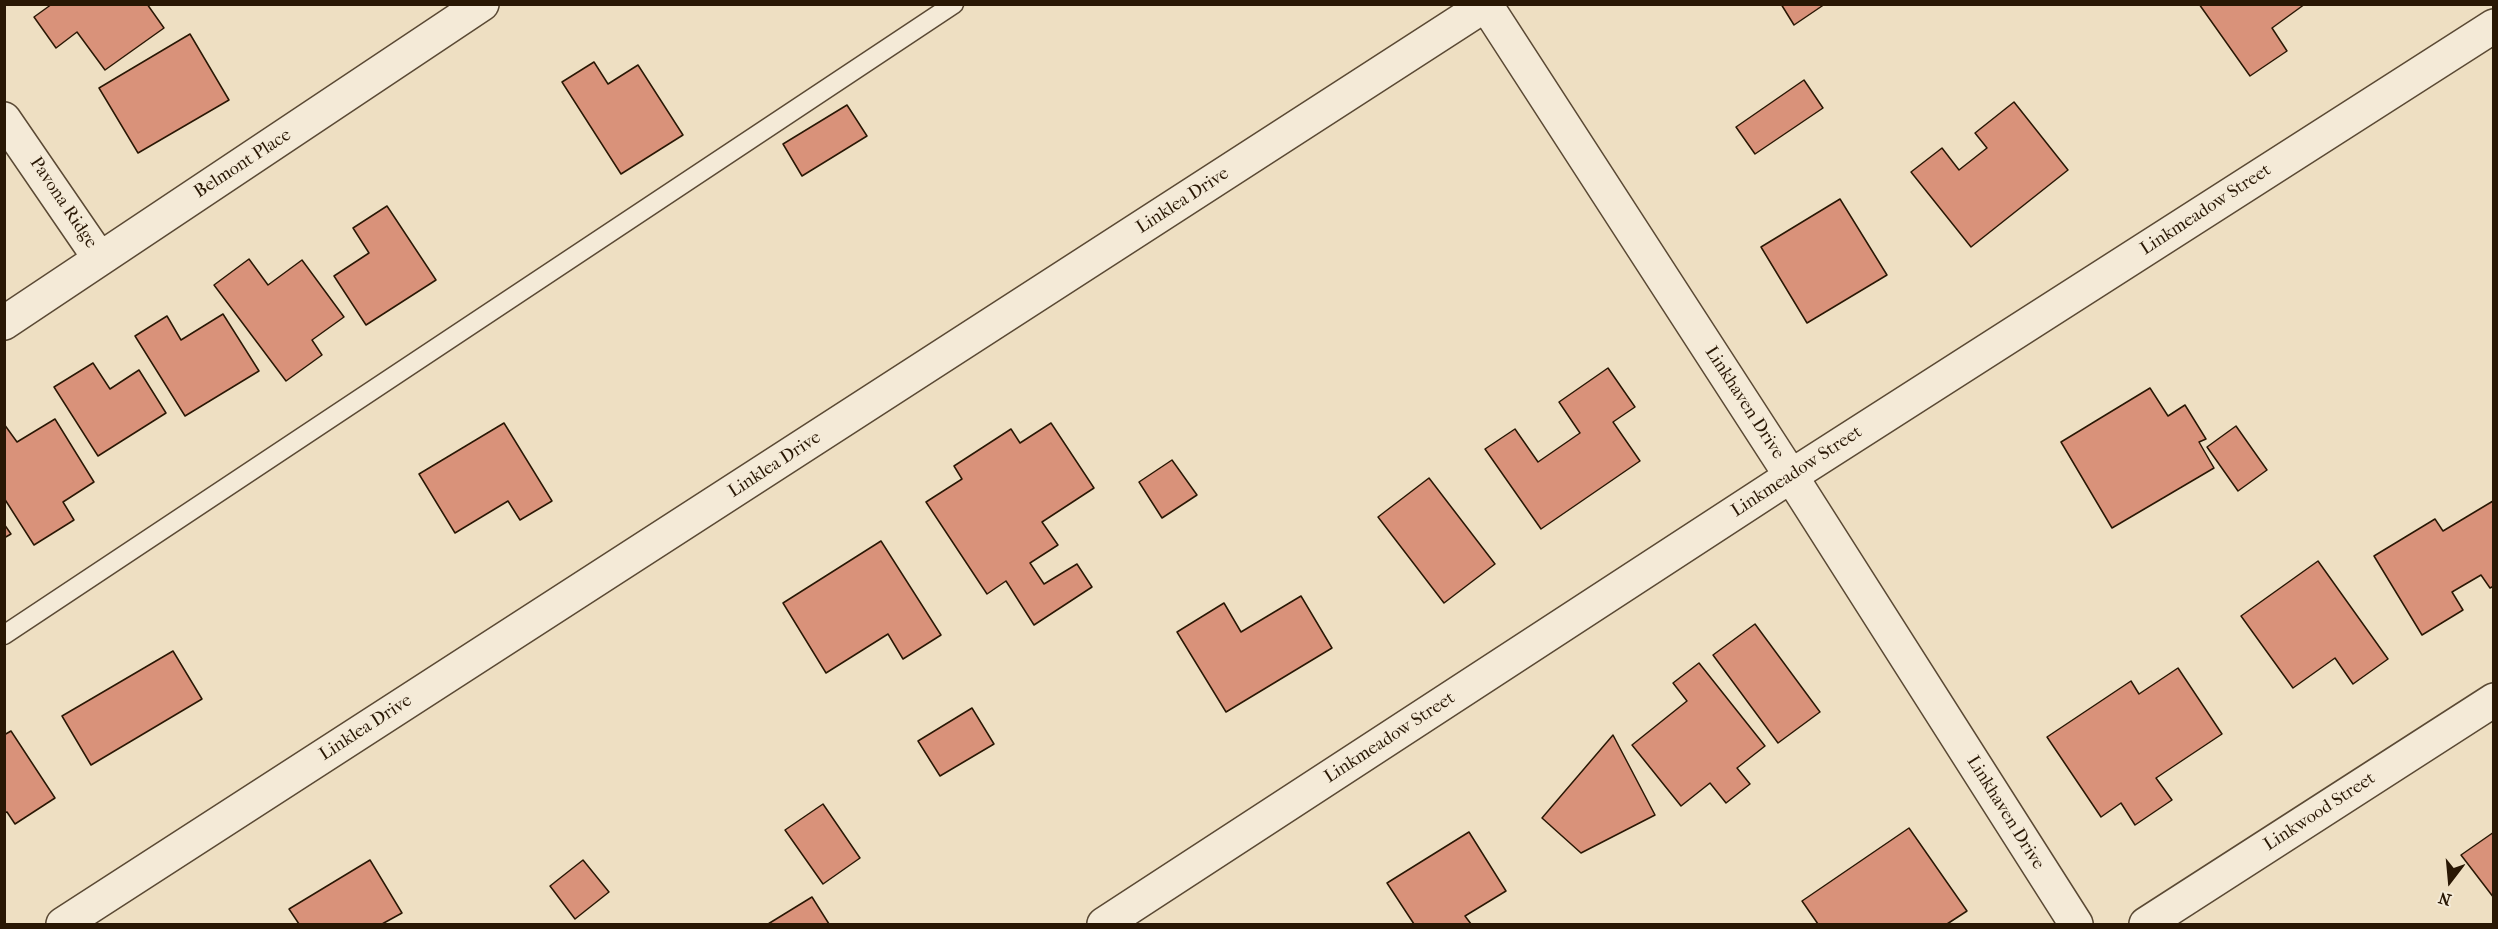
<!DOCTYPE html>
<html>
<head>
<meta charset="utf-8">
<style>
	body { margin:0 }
	#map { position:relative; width:2498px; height:929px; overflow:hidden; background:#eedfc2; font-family:"IM FELL French Canon",serif }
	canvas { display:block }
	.frame { position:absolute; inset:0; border:6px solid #291704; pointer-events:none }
	.north { position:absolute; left:2420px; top:851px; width:60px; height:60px; -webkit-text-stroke:4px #f4ead7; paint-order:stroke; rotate:196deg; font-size:16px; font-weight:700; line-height:24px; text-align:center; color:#291704 }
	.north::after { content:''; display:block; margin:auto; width:21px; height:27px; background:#291704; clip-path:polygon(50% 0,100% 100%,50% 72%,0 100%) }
</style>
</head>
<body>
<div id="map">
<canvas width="2498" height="929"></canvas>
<div class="frame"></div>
<div class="north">N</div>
</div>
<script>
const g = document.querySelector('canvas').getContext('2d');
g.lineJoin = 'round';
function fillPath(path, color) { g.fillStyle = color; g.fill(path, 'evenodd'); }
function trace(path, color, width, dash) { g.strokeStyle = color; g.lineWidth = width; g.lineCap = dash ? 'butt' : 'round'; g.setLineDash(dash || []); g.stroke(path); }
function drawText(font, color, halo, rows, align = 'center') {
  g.font = font + ' "IM FELL French Canon",serif'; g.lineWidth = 4.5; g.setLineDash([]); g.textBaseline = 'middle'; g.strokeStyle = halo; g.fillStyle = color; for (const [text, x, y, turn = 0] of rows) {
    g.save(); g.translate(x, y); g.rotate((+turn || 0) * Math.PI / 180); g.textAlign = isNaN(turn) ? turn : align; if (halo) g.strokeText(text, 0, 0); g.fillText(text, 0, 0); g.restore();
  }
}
const building = new Path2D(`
	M52,4H147L164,28L105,70L77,32L56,48L34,17Z
	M1781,4H1825L1794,25Z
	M2199,4H2305L2272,28L2287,51L2250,76Z
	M190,34L229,100L138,153L99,88Z
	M594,62L608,84L638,65L683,135L621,174L562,82Z
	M1804,80L1823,108L1755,154L1736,127Z
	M2014,102L2068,170L1971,247L1911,172L1942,148L1959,170L1987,148L1975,133Z
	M847,105L867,136L802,176L783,144Z
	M1840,199L1887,275L1807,323L1761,247Z
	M387,206L436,280L366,325L334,276L369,253L353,228Z
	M249,259L268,285L302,260L344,317L312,340L322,355L286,381L214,285Z
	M223,314L259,371L185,416L135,336L167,316L181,340Z
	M93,363L110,389L139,370L166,413L98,456L54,387Z
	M1608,368L1635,407L1613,422L1640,461L1541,529L1485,449L1515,429L1538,462L1580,433L1559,402Z
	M2150,388L2168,416L2185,405L2206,439L2199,442L2214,468L2112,528L2061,442Z
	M55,419L94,482L63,502L74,520L34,545L4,498V424L17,442Z
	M504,423L552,501L520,520L508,501L455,533L419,474Z
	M1051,423L1094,488L1042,522L1058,545L1030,563L1044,584L1077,564L1092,587L1034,625L1006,581L987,594L926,502L962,479L954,466L1011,429L1020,443Z
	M2236,426L2267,470L2238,491L2207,447Z
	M1172,460L1197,495L1162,518L1139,482Z
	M1429,478L1495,564L1444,603L1378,517Z
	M2493,501L2494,586L2490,588L2481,575L2452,592L2463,610L2422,635L2374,556L2435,519L2443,531Z
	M4,524L11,534L4,538Z
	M881,541L941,635L903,659L888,634L826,673L783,603Z
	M2318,561L2388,659L2353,684L2335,658L2293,688L2241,616Z
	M1301,596L1332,648L1226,712L1177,632L1224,603L1241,632Z
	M1755,624L1820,712L1778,743L1713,655Z
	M173,651L202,699L91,765L62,716Z
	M1699,663L1765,746L1737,768L1750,784L1726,803L1710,783L1681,806L1632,745L1687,701L1673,683Z
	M2178,668L2222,734L2156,778L2172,800L2135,825L2121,803L2101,817L2047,737L2131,681L2139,694Z
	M972,708L994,744L940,776L918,741Z
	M11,731L55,798L15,824L7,812L4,813V735Z
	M1613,735L1655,815L1581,853L1542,818Z
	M823,804L860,858L823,884L785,830Z
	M1909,828L1967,911L1947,924H1818L1802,901Z
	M1469,832L1506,891L1465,916L1471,924H1414L1387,883Z
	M2494,832V898L2461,855Z
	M370,860L402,913L382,924H299L289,909Z
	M583,860L609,892L575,919L550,886Z
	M812,897L829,924H768Z`);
fillPath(building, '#d9927a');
trace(building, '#291704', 1.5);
const service = new Path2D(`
	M4,635L954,4`);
const minor = new Path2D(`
	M1486,5L1791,476L2076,924
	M4,119L100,259
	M4,323L482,4
	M63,924L1487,4
	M1104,924L1791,476L2494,26
	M2146,924L2494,700`);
trace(service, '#5a4934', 21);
trace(minor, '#5a4934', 36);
trace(service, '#f4ead7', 18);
trace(minor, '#f4ead7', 33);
drawText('18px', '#291704', '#f4ead7', [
	["Belmont Place",243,164,-33],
	["Linklea Drive",1183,201,-33],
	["Pavona Ridge",63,203,56],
	["Linkmeadow Street",2206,210,-33],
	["Linkhaven Drive",1744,403,57],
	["Linklea Drive",775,465,-33],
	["Linkmeadow Street",1797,472,-33],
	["Linklea Drive",366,728,-33],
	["Linkmeadow Street",1390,738,-33],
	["Linkwood Street",2320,812,-33],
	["Linkhaven Drive",2005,813,58]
]);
</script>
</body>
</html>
